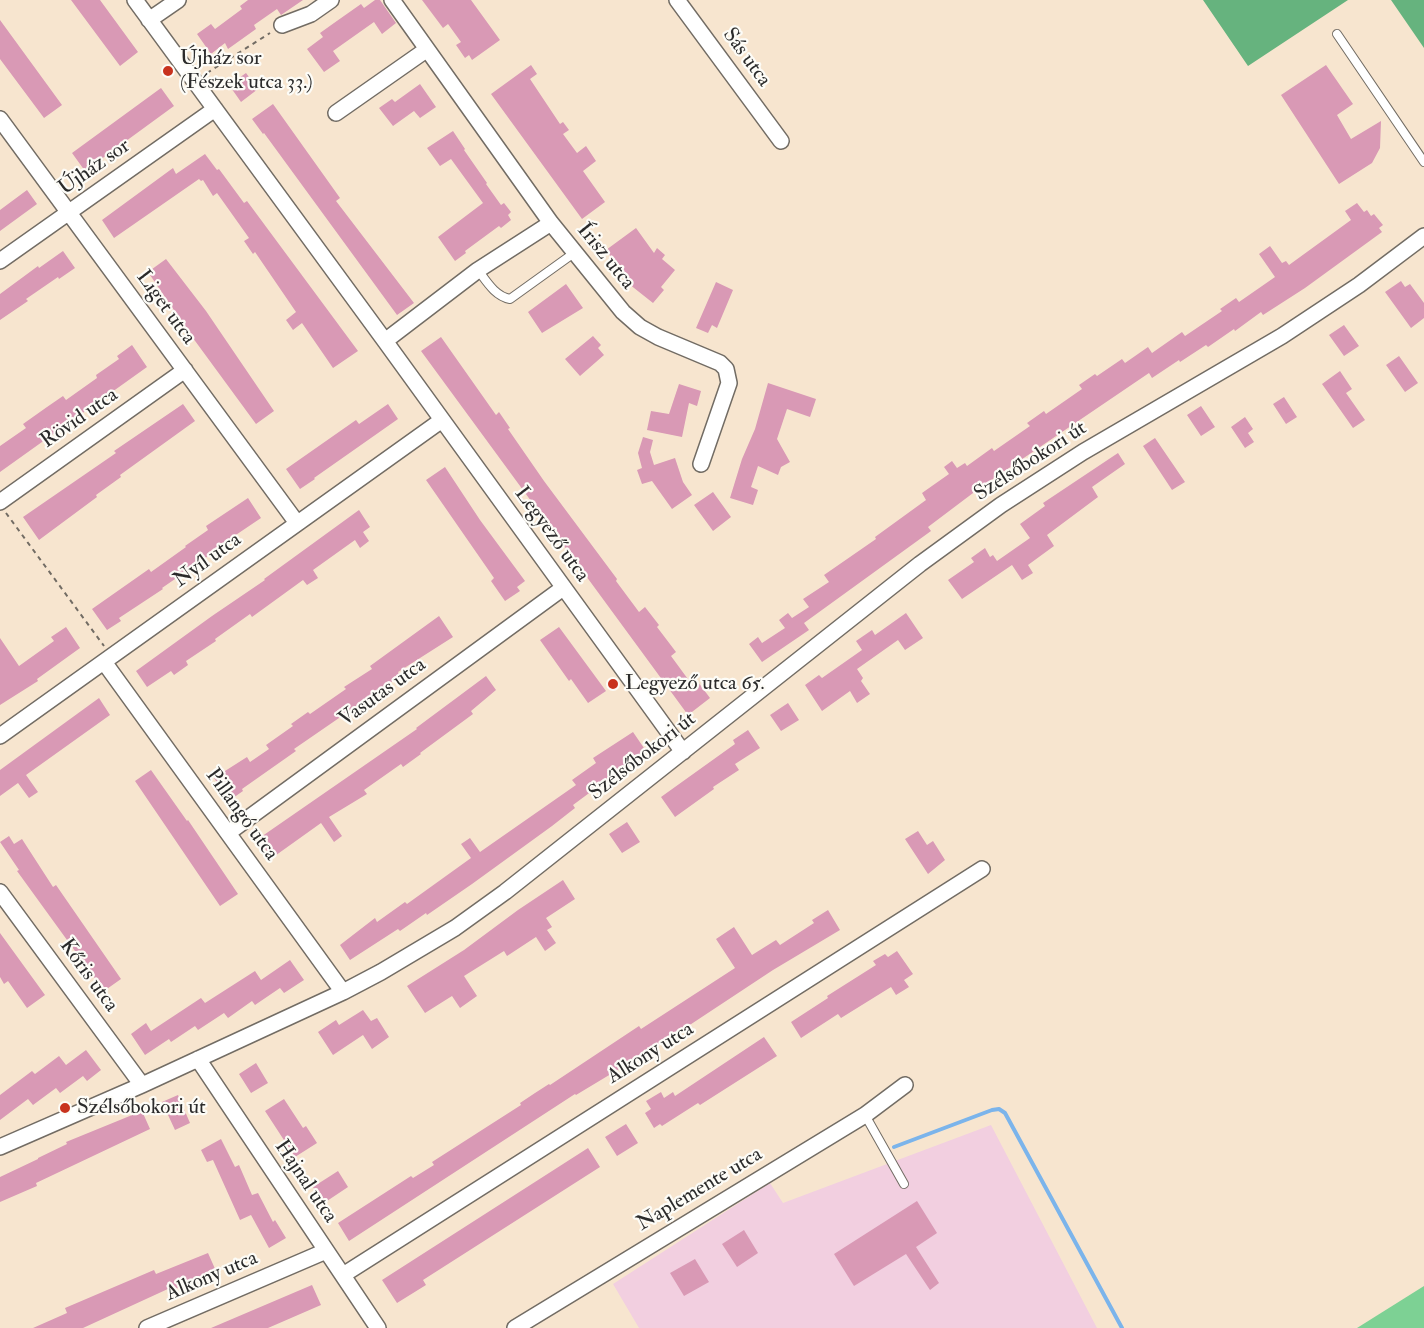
<!DOCTYPE html>
<html>
<head>
<meta charset="utf-8">
<style>
	body { margin:0 }
	canvas { display:block; background:#f7e5cf }
</style>
</head>
<body>
<canvas width="1424" height="1328"></canvas>
<script>
const g = document.querySelector('canvas').getContext('2d');
g.lineJoin = 'round';
function fillPath(path, color) { g.fillStyle = color; g.fill(path, 'evenodd'); }
function trace(path, color, width, dash) { g.strokeStyle = color; g.lineWidth = width; g.lineCap = dash ? 'butt' : 'round'; g.setLineDash(dash || []); g.stroke(path); }
function drawText(font, color, halo, rows, align = 'center') {
  g.font = font + ' "IM FELL Double Pica",serif'; g.lineWidth = 4.5; g.setLineDash([]); g.textBaseline = 'middle'; g.strokeStyle = halo; g.fillStyle = color; for (const [text, x, y, turn = 0] of rows) {
    g.save(); g.translate(x, y); g.rotate((+turn || 0) * Math.PI / 180); g.textAlign = isNaN(turn) ? turn : align; if (halo) g.strokeText(text, 0, 0); g.fillText(text, 0, 0); g.restore();
  }
}
fillPath(new Path2D(`
	M991,1125L1097,1328H639L613,1284L770,1183L783,1203Z`), '#f2cfe0');
fillPath(new Path2D(`
	M1424,1286V1328H1357Z`), '#7dd194');
fillPath(new Path2D(`
	M1203,0H1348L1248,66Z
	M1391,0H1424V48Z`), '#66b37e');
trace(new Path2D(`
	M894,1147L992,1110L999,1109L1005,1113L1122,1328`), '#7bb4eb', 4);
fillPath(new Path2D(`
	M71,0H100L138,52L120,66Z
	M248,0H303L281,15L277,9L254,25L256,29L228,49L225,43L211,54L197,34L211,24L215,29L242,9L240,6Z
	M375,0H380L396,23L382,34L374,22L333,51L340,61L324,72L307,49L323,37L320,33L334,23L361,4L364,8Z
	M422,0H471L500,40L472,60L469,55L465,58L456,45L461,42L448,24L443,28Z
	M0,20L62,105L44,118L0,59Z
	M531,65L537,74L530,79L560,124L563,122L569,130L563,134L577,153L586,146L596,161L583,171L605,202L582,219L491,94Z
	M1326,65L1353,104L1337,115L1351,139L1381,121L1380,148L1372,163L1339,184L1281,95Z
	M246,73L258,89L241,102L229,85Z
	M420,84L436,107L420,118L414,111L393,126L379,108L392,99L395,102Z
	M161,88L174,106L85,171L72,153Z
	M273,104L340,198L336,201L414,303L397,315L264,133L263,134L252,119Z
	M453,131L465,149L464,150L487,183L486,184L501,205L504,203L511,212L508,215L511,220L501,228L499,226L465,251L466,253L455,261L438,237L483,203L451,159L440,166L427,148Z
	M205,154L217,170L219,169L244,203L247,201L358,351L333,368L302,323L293,330L286,320L296,312L255,252L253,254L244,241L249,238L217,193L213,196L203,180L201,181L199,179L114,238L102,220L173,168L176,174Z
	M27,190L37,204L0,231V210Z
	M1357,203L1364,212L1367,210L1371,216L1374,214L1383,225L1379,228L1382,232L1305,288L1263,315L1261,312L1235,331L1234,329L1208,347L1206,345L1180,362L1179,360L1152,378L1149,373L981,487L928,527L931,531L804,623L809,630L762,662L749,644L758,637L762,643L785,628L779,620L788,613L792,618L809,607L803,599L829,582L824,575L876,539L875,537L926,500L922,493L949,474L944,467L952,461L957,468L965,463L967,466L992,448L994,451L1030,426L1027,423L1044,411L1046,414L1082,389L1079,385L1095,374L1097,376L1122,359L1125,363L1148,347L1152,353L1182,332L1185,336L1222,311L1220,309L1236,298L1239,302L1275,277L1259,254L1270,246L1282,263L1286,261L1289,265L1351,220L1345,211Z
	M636,228L654,253L657,248L665,255L662,259L675,270L661,287L664,290L653,303L629,284L630,283L606,250Z
	M63,251L75,268L59,279L58,277L26,299L28,301L0,320V294L38,266L39,268Z
	M166,259L206,311L274,411L256,424L190,334L148,272Z
	M1401,281L1405,287L1410,284L1424,303V318L1411,328L1385,292Z
	M716,282L733,290L717,328L712,325L708,333L696,328Z
	M566,284L583,308L542,333L528,312Z
	M1344,325L1359,346L1344,356L1329,335Z
	M593,336L601,345L598,348L604,355L580,376L565,359Z
	M441,337L496,415L499,412L510,428L508,429L544,481L617,579L616,581L639,612L645,607L659,625L657,627L676,652L671,656L693,686L698,682L710,698L688,715L421,351Z
	M132,345L147,367L0,472V446L26,428L23,424L47,407L63,396L66,400L97,378L96,375L119,359L117,356Z
	M1399,356L1418,383L1405,392L1386,365Z
	M1340,371L1352,389L1346,393L1365,420L1353,428L1322,384Z
	M768,383L816,399L810,417L787,409L777,439L790,462L781,467L778,475L758,466L751,487L758,490L753,505L730,498L742,459L755,429Z
	M679,384L701,391L697,406L689,403L682,437L647,430L651,411L669,414Z
	M1284,397L1297,417L1286,424L1273,404Z
	M183,404L195,421L120,475L121,477L96,495L97,497L39,540L23,517L116,453L114,451Z
	M388,404L398,419L314,478L315,479L300,489L286,469L356,420L359,424Z
	M1201,406L1215,427L1201,436L1187,415Z
	M1245,417L1253,429L1248,433L1254,442L1245,448L1231,427Z
	M643,437L653,440L650,452L654,465L675,458L683,482L692,495L672,509L652,481L642,484L637,470L642,468L638,453Z
	M1155,438L1185,482L1172,490L1143,446Z
	M1118,453L1125,464L1092,487L1098,497L1047,535L1054,546L1028,565L1033,573L1022,580L1012,565L962,599L948,580L974,562L971,558L985,548L990,557L993,555L997,561L1030,538L1020,524L1045,506L1043,503Z
	M445,467L480,520L525,581L517,587L520,591L505,601L491,581L494,578L426,480Z
	M713,492L731,517L713,531L694,505Z
	M248,498L261,518L212,551L214,552L162,588L163,589L119,618L121,621L107,630L92,609L149,569L151,572L186,547L185,546L208,530L206,526Z
	M359,510L370,527L363,532L369,541L360,548L355,540L313,570L318,578L307,585L303,580L252,617L250,614L215,639L216,641L186,661L188,665L174,675L171,671L147,687L136,671L212,616L265,580L264,579Z
	M906,613L923,638L905,650L898,640L857,669L863,678L861,681L870,694L857,703L850,691L822,711L805,685L819,675L822,678L862,650L856,641L872,630L875,635Z
	M439,616L453,637L398,672L400,676L294,749L296,751L242,789L243,791L233,798L230,794L227,797L214,778L247,757L250,762L269,749L266,745L293,726L291,724L308,712L310,714L346,689L344,687L372,669L370,666Z
	M66,627L80,648L37,679L38,681L0,705V638L19,666L54,641L51,637Z
	M559,627L606,691L588,703L571,679L569,681L540,640Z
	M486,676L496,690L471,711L473,714L420,753L421,754L403,767L401,764L364,790L367,794L329,817L342,836L334,842L321,823L272,858L258,839L417,729L416,728Z
	M99,698L110,715L26,775L38,792L29,798L18,783L0,796V770Z
	M788,703L799,720L781,731L770,715Z
	M748,730L760,748L735,764L739,770L713,787L714,789L675,817L661,797L735,744L733,740Z
	M633,732L646,751L573,805L575,808L552,826L472,884L427,915L426,913L400,931L398,929L350,960L340,945L375,918L377,922L405,902L407,904L471,858L461,844L470,838L480,852L576,785L572,780L596,763L593,758Z
	M151,770L187,821L188,820L238,894L220,906L135,781Z
	M627,822L640,842L622,853L609,834Z
	M918,831L927,845L933,841L945,860L928,874L905,839Z
	M9,836L14,844L22,839L53,887L56,885L121,979L104,991L17,871L19,870L0,842Z
	M563,880L575,899L546,918L552,927L547,930L556,943L545,951L536,937L507,956L504,951L464,976L477,996L460,1008L452,996L425,1013L407,986L464,950L518,910Z
	M828,910L840,930L773,970L664,1042L576,1095L575,1094L349,1241L338,1223L411,1176L413,1178L434,1165L432,1162L521,1105L520,1103L535,1093L549,1084L550,1085L639,1026L641,1029L735,968L716,939L734,927L752,955L776,940L780,945L814,923L812,920Z
	M0,933L45,995L27,1008L8,981L4,984L0,977Z
	M897,951L913,974L904,980L909,987L896,995L891,987L841,1018L838,1014L801,1038L791,1022L828,998L827,996L876,965L873,961L885,954L888,957Z
	M290,960L304,980L284,993L280,988L255,1005L252,1001L228,1018L224,1013L198,1030L195,1026L171,1042L169,1039L145,1055L131,1034L146,1023L151,1031L201,998L205,1003L255,971L261,980Z
	M363,1010L371,1021L377,1018L389,1037L372,1049L363,1035L333,1055L318,1032L336,1020L339,1025Z
	M764,1037L777,1056L700,1105L698,1103L662,1126L660,1124L654,1128L645,1113L651,1109L646,1101L661,1092L664,1098L673,1092L675,1096Z
	M86,1050L101,1070L87,1081L83,1076L60,1093L56,1088L33,1105L28,1099L0,1120V1095L32,1071L35,1074L59,1056L66,1065Z
	M256,1063L268,1083L251,1093L239,1074Z
	M178,1095L190,1123L175,1130L162,1102Z
	M284,1099L303,1128L306,1126L317,1143L295,1157L265,1111Z
	M142,1111L150,1129L36,1183L37,1186L0,1202V1177L38,1159V1158L67,1144L66,1142Z
	M626,1124L638,1143L617,1156L605,1137Z
	M221,1139L235,1167L239,1165L252,1195L258,1193L273,1222L275,1220L286,1238L269,1248L251,1215L240,1220L213,1160L207,1162L201,1150Z
	M588,1148L600,1167L423,1280L426,1285L397,1303L382,1280Z
	M338,1171L348,1187L324,1203L313,1187Z
	M917,1201L937,1233L916,1247L939,1283L930,1290L906,1254L854,1286L834,1254Z
	M744,1230L758,1253L737,1267L722,1244Z
	M208,1253L216,1271L171,1291L170,1288L83,1328H33L67,1313L65,1308L154,1270L156,1274Z
	M695,1259L709,1282L684,1296L670,1273Z
	M312,1285L321,1305L268,1328H211Z`), '#d999b5');
const service = new Path2D(`
	M1337,34L1424,162
	M478,270C487,282 495,296 510,299L574,253
	M865,1115L904,1184`);
const minor = new Path2D(`
	M135,0L385,341L683,752
	M392,0L551,223L623,312L640,327L658,337L720,363L726,369L729,383L701,464
	M677,0L781,141
	M149,20L178,0
	M282,25L311,14L331,0
	M336,113L426,50
	M0,119L297,523
	M0,261L215,109
	M385,341L478,270L551,223
	M0,502L185,370
	M104,662L343,992
	M0,736L442,420
	M228,833L563,588
	M0,892L142,1085
	M198,1059L378,1328
	M0,1147L142,1085L343,992L381,972L455,928L505,892L920,564L1001,505L1083,452L1282,336L1359,285L1424,236
	M343,1275L982,869
	M147,1328L326,1251
	M515,1328L865,1115L905,1085`);
trace(service, '#726c64', 10);
trace(minor, '#726c64', 18);
trace(new Path2D(`
	M207,73L270,33
	M6,513L104,646`), '#726c64', 2, [4.5, 4.5]);
trace(service, '#fff', 8);
trace(minor, '#fff', 15);
for (const [x, y, r, color] of [
	[168,71,6,"#c8321e"],
	[613,684,6,"#c8321e"],
	[65,1108,6,"#c8321e"]
]) { const dot = new Path2D(); dot.arc(x, y, r, 0, 2 * Math.PI); g.fillStyle = color; g.fill(dot); trace(dot, '#fdfcf7', 2); }
drawText('21px', '#2b2b2b', '#fdfcf7', [
	["Sás utca",746,58,54],
	["Újház sor",95,168,-35],
	["Írisz utca",605,257,51],
	["Liget utca",165,308,54],
	["Rövid utca",80,419,-35],
	["Szélsőbokori út",1031,462,-33],
	["Legyező utca",551,535,54],
	["Nyíl utca",208,561,-36],
	["Vasutas utca",383,693,-36],
	["Szélsőbokori út",643,757,-38],
	["Pillangó utca",241,815,54],
	["Kőris utca",88,976,54],
	["Alkony utca",651,1054,-32],
	["Hajnal utca",305,1182,56],
	["Naplemente utca",700,1190,-31],
	["Alkony utca",212,1277,-23]
]);
drawText('21px', '#2b2b2b', '#fdfcf7', [
	["Újház sor",180,59],
	["(Fészek utca 33.)",180,83],
	["Legyező utca 65.",625,684],
	["Szélsőbokori út",77,1108]
], 'left');
</script>
</body>
</html>
